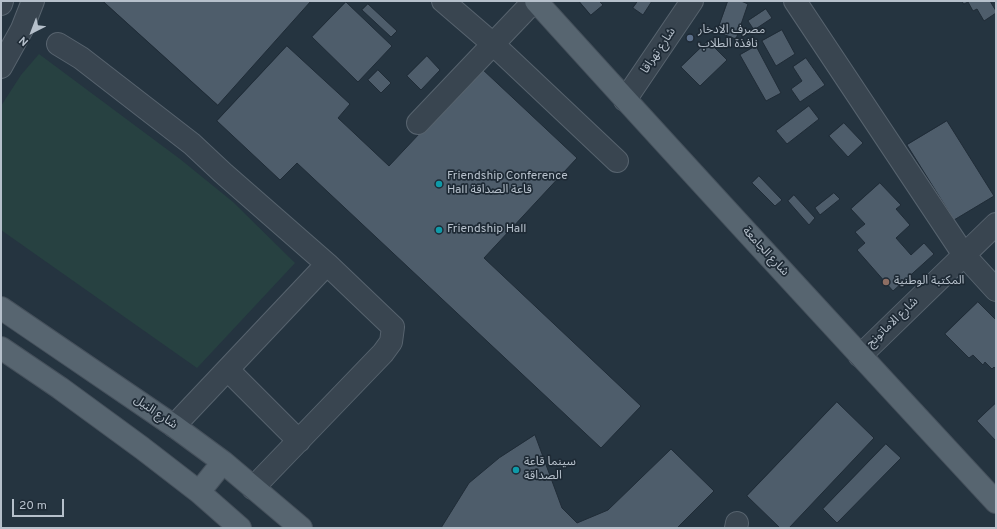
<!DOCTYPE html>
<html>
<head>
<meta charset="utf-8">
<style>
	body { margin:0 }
	#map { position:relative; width:997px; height:529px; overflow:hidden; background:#253440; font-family:Overpass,sans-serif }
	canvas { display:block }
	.frame { position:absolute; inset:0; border:2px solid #b6c0cb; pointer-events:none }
	.north { position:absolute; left:12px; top:12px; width:40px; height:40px; -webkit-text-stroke:3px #1e2a35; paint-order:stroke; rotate:222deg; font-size:11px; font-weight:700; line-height:16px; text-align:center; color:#b6c0cb }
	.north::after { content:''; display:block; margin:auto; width:14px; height:18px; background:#b6c0cb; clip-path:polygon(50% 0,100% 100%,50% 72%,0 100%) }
	.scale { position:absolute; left:12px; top:499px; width:52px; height:18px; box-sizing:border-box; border:2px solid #b6c0cb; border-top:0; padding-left:5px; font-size:12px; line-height:14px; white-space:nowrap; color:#b6c0cb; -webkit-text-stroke:3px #1e2a35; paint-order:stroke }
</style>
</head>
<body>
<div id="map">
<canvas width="997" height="529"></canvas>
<div class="frame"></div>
<div class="north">N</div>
<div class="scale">20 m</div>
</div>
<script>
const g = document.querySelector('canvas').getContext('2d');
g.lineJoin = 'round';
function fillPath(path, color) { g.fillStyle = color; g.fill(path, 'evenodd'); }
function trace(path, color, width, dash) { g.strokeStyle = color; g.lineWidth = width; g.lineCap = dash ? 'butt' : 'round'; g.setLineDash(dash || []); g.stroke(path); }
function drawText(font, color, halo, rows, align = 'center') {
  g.font = font + ' Overpass,"Noto Sans Arabic",sans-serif'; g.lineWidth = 3.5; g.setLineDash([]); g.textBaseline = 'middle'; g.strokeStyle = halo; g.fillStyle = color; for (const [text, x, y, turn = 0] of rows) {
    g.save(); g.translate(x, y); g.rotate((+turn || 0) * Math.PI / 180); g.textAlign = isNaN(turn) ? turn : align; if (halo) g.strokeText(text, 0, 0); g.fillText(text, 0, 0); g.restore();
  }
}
fillPath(new Path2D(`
	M39,54L180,159L233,202L295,263L197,368L1,230V106L21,75Z`), '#274141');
const building = new Path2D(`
	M103,1H311L218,105Z
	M579,1H599L603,5L591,15Z
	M638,1H652L643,15L633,8Z
	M728,1H741L748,4L736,39L717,32Z
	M962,1H990L996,11V13L984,21L977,9L973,11L968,2L964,4Z
	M346,2L392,46L358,82L312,37Z
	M368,4L397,31L391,37L362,10Z
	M766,9L772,18L754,30L748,21Z
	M782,30L795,54L776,66L762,41Z
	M708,41L727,60L700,86L681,67Z
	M287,46L350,104L338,118L389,166L481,68L577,158L484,258L641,406L601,448L297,163L280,180L217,121Z
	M756,46L781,93L766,101L740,55Z
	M427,56L440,70L421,90L407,76Z
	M806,58L825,85L800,102L791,89L802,81L793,67Z
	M378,70L391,83L381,93L368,80Z
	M809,106L819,119L787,144L776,131Z
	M947,121L994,196L954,220L907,145Z
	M844,123L863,143L848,157L829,136Z
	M759,176L782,200L775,206L752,183Z
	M880,183L901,205L896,209L910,225L896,238L911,255L924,243L934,254L893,291L857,250L865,243L855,232L865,224L851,209Z
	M834,193L840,199L820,215L815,208Z
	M794,195L815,218L809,225L788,201Z
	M978,302L996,320V369L994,367L992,369L985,362L983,365L973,355L969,358L945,334Z
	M837,402L874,438L789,528H780L747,496Z
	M996,403V441L977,421Z
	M535,435L562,508L577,523L608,510L671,449L714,491L677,528H441L469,483L499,458Z
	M886,444L901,458L837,523L823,509Z`);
fillPath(building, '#4e5d6b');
trace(building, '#202c37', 1);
const minor = new Path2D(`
	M443,1L493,44L617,161
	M795,1L964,255L996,290
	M1,4L2,1
	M58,44L81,58L192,144L223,173L327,264L393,327L391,342L383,353L253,488
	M1,67L22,29L33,1
	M625,100L692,1
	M418,123L534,1
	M860,356L996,224
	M228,370L299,441
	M174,426L327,264
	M736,528L737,523`);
const major = new Path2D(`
	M536,1C688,169 842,336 996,502
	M1,308L174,426L223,462L301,528
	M1,348L60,388L142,448L199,492L240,528
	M199,492L223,462`);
trace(minor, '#57636e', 24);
trace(major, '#46515c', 24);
trace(minor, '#394550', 22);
trace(major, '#576570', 22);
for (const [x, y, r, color] of [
	[690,38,4,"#5c6f8a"],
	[439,184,4,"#0f9aa8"],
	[439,230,4,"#0f9aa8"],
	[886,282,4,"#8d6e63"],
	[516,470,4,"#0f9aa8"]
]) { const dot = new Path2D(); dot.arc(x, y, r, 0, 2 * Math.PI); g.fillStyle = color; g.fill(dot); trace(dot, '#1e2a35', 1.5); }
drawText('12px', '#b6c0cb', '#1e2a35', [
	["مصرف الادخار",698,31],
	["نافذة الطلاب",698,45],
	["Friendship Conference",447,177],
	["Hall قاعة الصداقة",447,191],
	["Friendship Hall",447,230],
	["المكتبة الوطنية",894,282],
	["سينما قاعة",524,463],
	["الصداقة",524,477]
], 'left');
drawText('12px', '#b6c0cb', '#1e2a35', [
	["شارع تهراقا",659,51,-56],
	["شارع الجامعة",765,252,47],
	["شارع الاماتونج",893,323,-44],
	["شارع النيل",155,413,34]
]);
</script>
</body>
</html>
